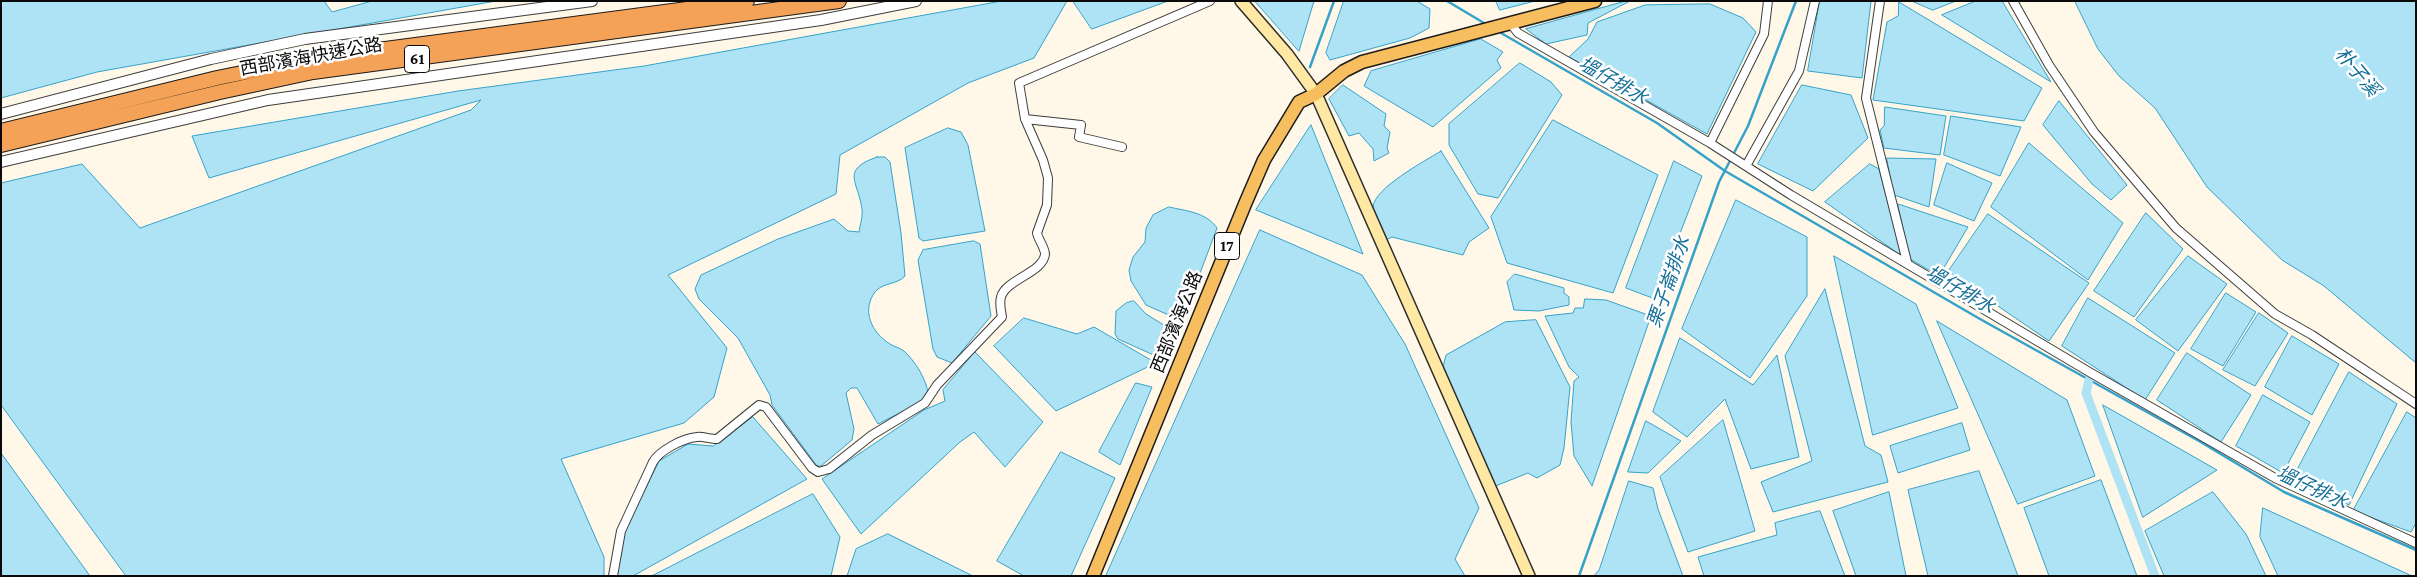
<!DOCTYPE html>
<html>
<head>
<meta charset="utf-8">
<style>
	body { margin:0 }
	#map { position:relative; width:2417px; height:577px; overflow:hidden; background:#fff7e7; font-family:"Crimson Pro",serif }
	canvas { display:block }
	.frame { position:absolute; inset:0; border:2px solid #0a0a0a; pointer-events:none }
</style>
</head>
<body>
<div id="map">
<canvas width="2417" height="577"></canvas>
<div class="frame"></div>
</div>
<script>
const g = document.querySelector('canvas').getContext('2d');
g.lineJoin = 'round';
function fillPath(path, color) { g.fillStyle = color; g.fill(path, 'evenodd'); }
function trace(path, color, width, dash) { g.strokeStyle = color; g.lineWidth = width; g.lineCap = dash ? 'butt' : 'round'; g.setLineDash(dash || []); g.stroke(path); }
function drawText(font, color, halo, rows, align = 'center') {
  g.font = font + ' "Crimson Pro","Noto Sans TC",serif'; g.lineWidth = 5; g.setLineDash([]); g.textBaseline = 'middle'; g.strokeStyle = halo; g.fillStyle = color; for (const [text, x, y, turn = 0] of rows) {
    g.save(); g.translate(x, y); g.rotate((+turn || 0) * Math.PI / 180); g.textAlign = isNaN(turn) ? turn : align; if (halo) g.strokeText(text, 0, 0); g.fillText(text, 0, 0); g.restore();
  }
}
const water = new Path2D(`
	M1,1H324L332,12L372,1H496L97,72L1,98Z
	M1002,1H1067L1034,58L968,83L840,155L836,194L668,275L727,348L714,397L684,423L561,459L604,557V576H126L1,405V183L82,164L140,228L471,110L481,100L209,178L192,136L458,91L644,66Z
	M1073,1H1168L1092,29Z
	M1255,1H1314L1299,51Z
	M1344,1H1417L1430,9L1429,28L1410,38L1330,60L1326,53Z
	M1496,1H1535L1500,10Z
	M1626,1H1630L1588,23L1587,35L1546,44L1526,29Z
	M1820,1H1871L1862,78L1808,71Z
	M1912,1H1956L1933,10Z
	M1976,1H2002L2051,82L1942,15Z
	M2075,1H2416V363L2324,286L2282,260L2207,187L2155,108L2119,76L2098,49Z
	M1899,2L2042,88L2024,121L1873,100L1887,22L1898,16Z
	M1710,4L1743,18L1756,32L1707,134L1569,57L1588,39L1597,22L1645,5Z
	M1481,39L1503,52L1497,60L1501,68L1433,127L1364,86L1371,71Z
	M1520,63L1551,82L1562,95L1498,198L1478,194L1449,145V124Z
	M1343,85L1386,114L1384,126L1390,132L1387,148L1389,153L1374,161L1373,149L1359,133L1349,136L1329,99Z
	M1802,85L1851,95L1868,138L1813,191L1758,164Z
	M2059,101L2127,185L2111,200L2092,184L2043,125Z
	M1885,107L1946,116L1940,155L1884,148L1880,130L1884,126Z
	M1951,116L2021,127L2000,176L1944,155Z
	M1553,120L1658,175L1613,293L1507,263L1491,217Z
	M1311,125L1363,254L1256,210Z
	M948,128L961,132L968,145L985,231L923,241L919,238L905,148Z
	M2029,143L2123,223L2088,280L1991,207Z
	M1441,151L1489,228L1469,242L1463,255L1392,237L1386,240C1382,231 1373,217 1373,207C1374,188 1425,161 1441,151Z
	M877,157H885L890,162L901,233L905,276C897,285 883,282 875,292C861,311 872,333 890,344C895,347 900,348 904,351C915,361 927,380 928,394L921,402L878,424L857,388H851L846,393L854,429L852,440L821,466H817L772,405L770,395L738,338L699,299L695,289L701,275L778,239L834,219L848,231L859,232C860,225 863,216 862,209C858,181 840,170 877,157Z
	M1887,158L1936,159L1929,207L1894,195Z
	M1674,161L1702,176L1655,299L1626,288Z
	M1947,163L1992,183L1974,221L1934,205Z
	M1870,164L1879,169L1901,253L1899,254L1825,202Z
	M1736,200L1807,237V296L1750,378L1682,329Z
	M1898,204L1968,227L1939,276L1910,259Z
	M1169,207C1186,211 1206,212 1217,228L1182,321L1146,305L1131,281L1129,270L1133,257L1145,242L1146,228L1153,215Z
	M2146,213L2183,249L2134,317L2094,291Z
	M1988,214L2089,283L2049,341L1948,272Z
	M1260,230L1362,275L1405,344L1479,508L1455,559L1465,576H1106Z
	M974,241L980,244L991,316L952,363L937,357L933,349L918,260L923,250Z
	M1834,256L1916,304L1958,408L1873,435Z
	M2188,256L2227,284L2178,351L2136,320Z
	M1515,274L1564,288V293L1569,297V305L1539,311L1514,310L1507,282Z
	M1825,289L1865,446L1881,455L1888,482L1773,512L1761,482L1812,461L1785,356Z
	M2226,293L2256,312L2223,366L2191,349Z
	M2088,298L2175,353L2145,400L2062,346Z
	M1585,299L1606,300L1651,316L1592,486L1574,456L1571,422L1574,381L1579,377L1569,367L1545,316L1573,313L1575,308H1583Z
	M1134,301L1146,314L1175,332L1167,361L1118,339L1115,334L1116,311L1126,303Z
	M2259,313L2288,333L2255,386L2223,370Z
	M1024,318L1077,334L1094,327L1156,363L1056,411L994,346Z
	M1536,320L1570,387L1564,448L1560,465L1537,478L1528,473L1493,487L1442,371L1446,355L1505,322Z
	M1937,321L2067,400L2095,476L2018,504Z
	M2292,336L2339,364L2312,415L2265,387Z
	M1680,338L1753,385L1777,355L1799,457L1751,469L1725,399L1687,437L1653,412Z
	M975,352L1043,422L1005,467L974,432L960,442L861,534L822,479L924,410L945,401L943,390Z
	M2187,353L2251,395L2221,442L2157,400Z
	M2349,372L2397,404L2349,505L2293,478Z
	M1136,383L1152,387L1120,465L1099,452Z
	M2263,395L2310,422L2283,473L2236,446Z
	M2103,405L2217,470L2143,517Z
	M2407,412L2416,418V523L2411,532L2353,511Z
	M753,417L807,479L633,576H617L624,533L659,461L688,444L713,446Z
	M1723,420L1755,531L1688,552L1660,477Z
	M1646,421L1681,441L1648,473L1628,472Z
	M1962,423L1970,450L1898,473L1890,446Z
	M1061,452L1115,478L1071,576H1024L997,561Z
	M1,453L90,576H1Z
	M1979,471L2018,576H1928L1908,490Z
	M2101,480L2137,576H2049L2024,508Z
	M1629,481L1653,488L1658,509L1683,576H1594L1599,570Z
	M1889,492L1906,576H1856L1833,511Z
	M2213,492L2246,534L2266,576H2164L2145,531Z
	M813,494L840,537L831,576H652Z
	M2263,508L2412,576H2278L2260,537Z
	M1820,511L1845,576H1704L1698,557L1777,535L1775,523Z
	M888,534L973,576H847L856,549Z`);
fillPath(water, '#ade3f4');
trace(water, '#36a2ca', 1);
trace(new Path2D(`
	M1447,1L1484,23
	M1501,33L1657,123L1725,171L1980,319L2199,441L2284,492L2416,550
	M1310,67L1334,1
	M1579,576L1719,182L1748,126L1796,1`), '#36a2ca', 2.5);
trace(new Path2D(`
	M2089,380L2086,393L2155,576`), '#ade3f4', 9);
const minor = new Path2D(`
	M1880,1L1866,98L1907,262
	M2013,1L2049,65L2094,132L2176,228L2275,314L2312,335L2416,404
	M1510,23L1518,33L1710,143L1791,195L2091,373L2275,478L2416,543
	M1025,119L1081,125L1079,137L1122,147
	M1710,143L1764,34L1768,1
	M1746,166L1799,71L1815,1
	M613,576L621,531L653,462C659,451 683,438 697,437C702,436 710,439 717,439L759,405L766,407L812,468L818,472L829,469L872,435L925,403L937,385L1002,317C1001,310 999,304 1001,297C1005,280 1044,272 1045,254C1045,248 1038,239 1037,233L1047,205L1048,178L1043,160L1025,119L1019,83L1210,1`);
const tertiary = new Path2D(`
	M1,114L211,59L305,39L592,1
	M1,162L268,100L821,20L916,1`);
const secondary = new Path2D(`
	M1241,1L1287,54L1316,94L1529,576`);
const primary = new Path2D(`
	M1093,576L1245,204L1264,160L1299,102L1316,94L1344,71L1362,62L1595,1`);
const trunk = new Path2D(`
	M1,131L217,78L310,59L747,1
	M1,145L220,92L313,72L839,1`);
trace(minor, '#3d3d3d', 10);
trace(tertiary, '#3d3d3d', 12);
trace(secondary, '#2c2c2c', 14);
trace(primary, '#1b1b1b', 15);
trace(trunk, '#1b1b1b', 16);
trace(minor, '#fff', 8);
trace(tertiary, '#fff', 10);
trace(secondary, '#fee8a3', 11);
trace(primary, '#f6be5f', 12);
trace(trunk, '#f4a258', 14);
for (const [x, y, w] of [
	[417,59,25],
	[1227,246,25]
]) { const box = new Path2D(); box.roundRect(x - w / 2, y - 13.5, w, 27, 4); g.fillStyle = '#fff'; g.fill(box); trace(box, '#0a0a0a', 1); }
drawText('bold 16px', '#0a0a0a', null, [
	["61",417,59],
	["17",1227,246]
]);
drawText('18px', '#0a0a0a', '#fff', [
	["西部濱海快速公路",311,57,-10],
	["西部濱海公路",1177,322,-68]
]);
drawText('italic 19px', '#177097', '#fff', [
	["朴子溪",2357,72,50],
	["塭仔排水",1613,81,30],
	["栗子崙排水",1669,282,-71],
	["塭仔排水",1960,290,30],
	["塭仔排水",2312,488,25]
]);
</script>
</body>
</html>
